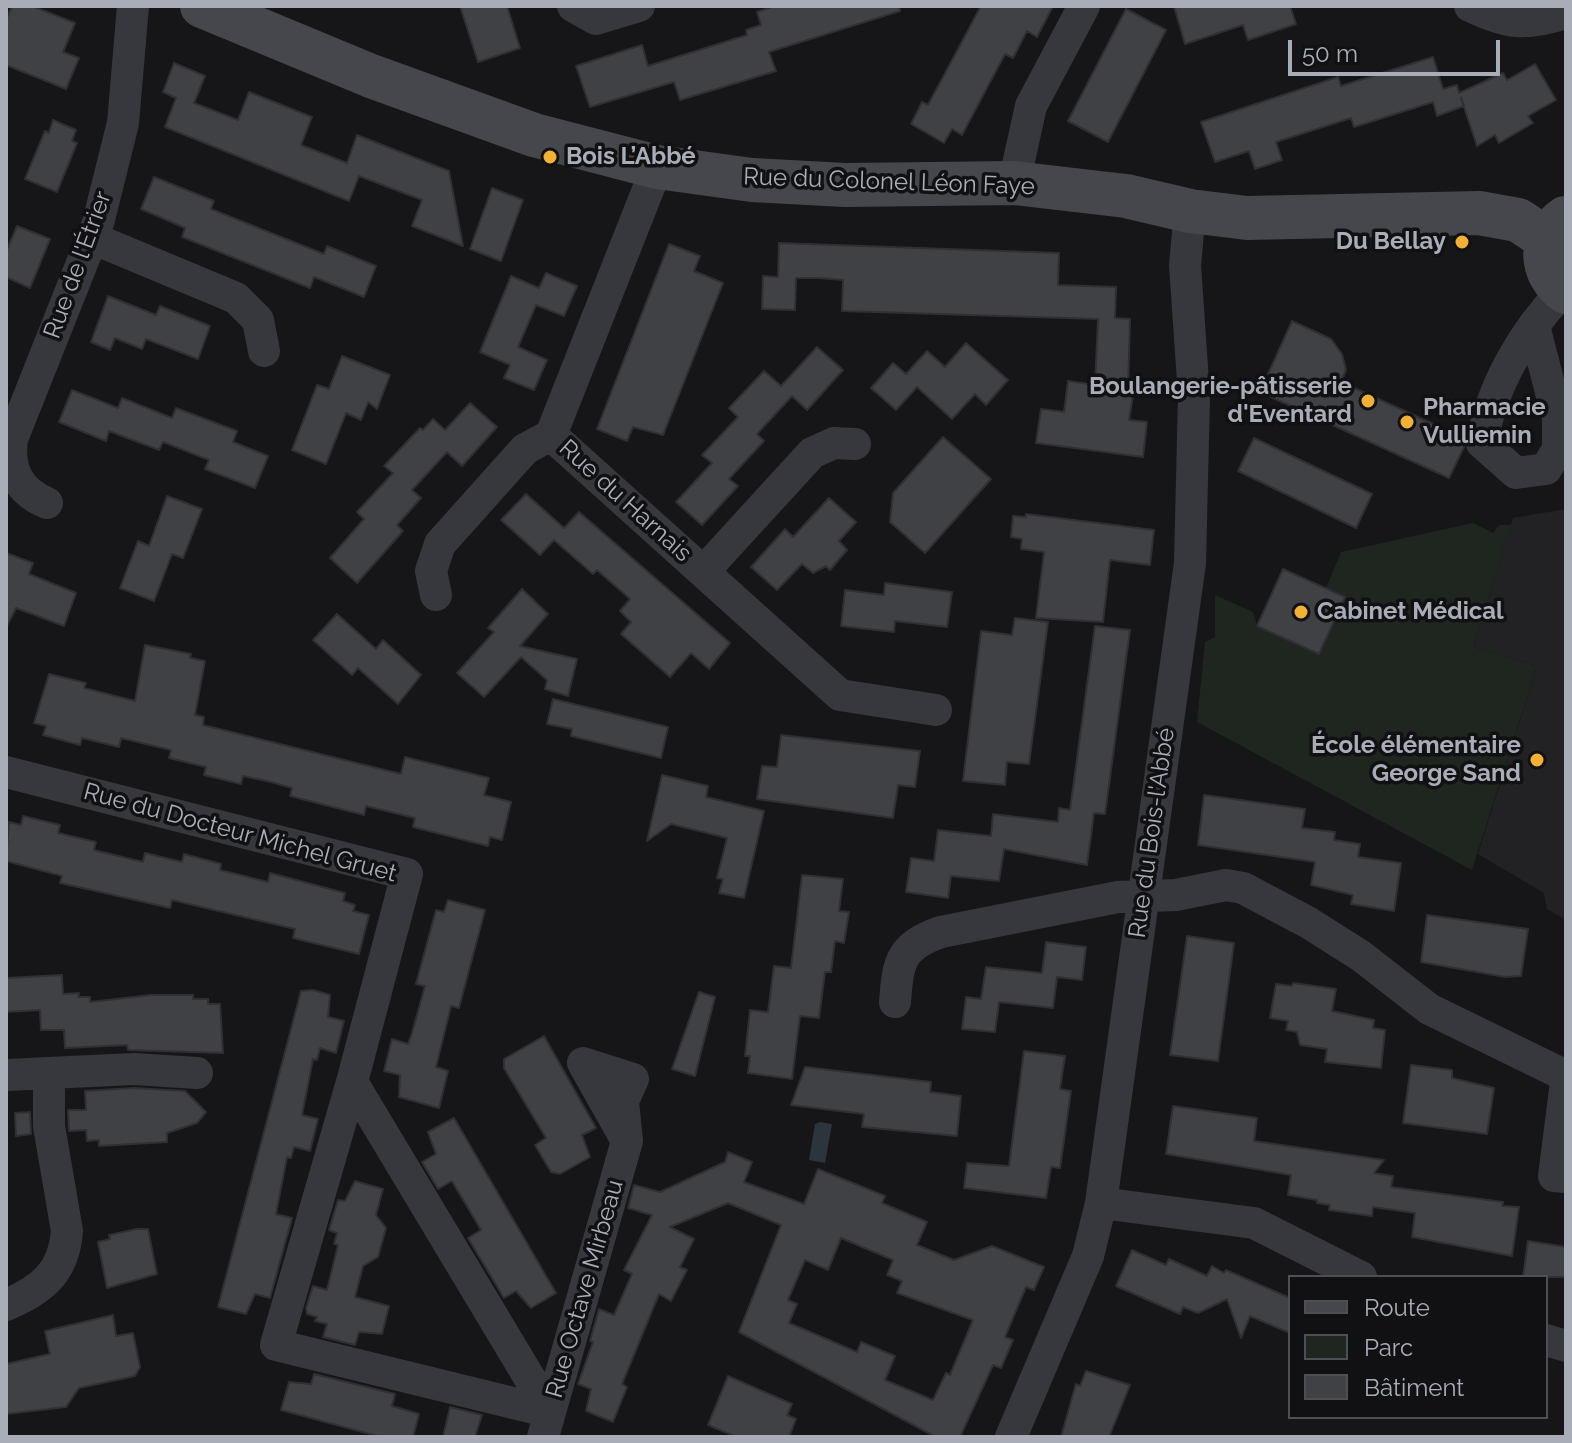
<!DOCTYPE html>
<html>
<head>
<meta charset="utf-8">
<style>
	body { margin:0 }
	#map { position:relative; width:1572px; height:1443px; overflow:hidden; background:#161618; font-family:Raleway,sans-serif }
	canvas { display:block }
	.frame { position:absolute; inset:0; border:8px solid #a8adb8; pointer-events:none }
	.legend { position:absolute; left:1288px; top:1275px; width:260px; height:144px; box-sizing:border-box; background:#111113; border:2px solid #4d4f55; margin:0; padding:10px 14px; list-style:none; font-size:24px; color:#a8adb8 }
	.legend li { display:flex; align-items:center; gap:16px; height:40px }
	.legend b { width:40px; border:2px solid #4d4f55 }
	.scale { position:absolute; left:1288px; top:40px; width:212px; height:36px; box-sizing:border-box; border:4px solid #a8adb8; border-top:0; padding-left:10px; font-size:24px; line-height:28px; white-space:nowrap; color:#a8adb8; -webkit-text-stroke:6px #111113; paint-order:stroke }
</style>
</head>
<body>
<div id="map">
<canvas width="1572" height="1443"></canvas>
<div class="frame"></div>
<ul class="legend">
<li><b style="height:10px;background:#45474d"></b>Route</li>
<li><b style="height:22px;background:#1e261f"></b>Parc</li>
<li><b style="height:22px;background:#404145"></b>Bâtiment</li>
</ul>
<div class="scale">50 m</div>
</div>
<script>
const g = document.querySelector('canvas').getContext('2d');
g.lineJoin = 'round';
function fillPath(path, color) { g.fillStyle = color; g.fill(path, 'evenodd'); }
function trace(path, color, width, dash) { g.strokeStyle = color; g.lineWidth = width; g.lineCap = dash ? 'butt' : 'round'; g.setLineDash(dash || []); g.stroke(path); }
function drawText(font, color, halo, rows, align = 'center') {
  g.font = font + ' Raleway,sans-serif'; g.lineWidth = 7; g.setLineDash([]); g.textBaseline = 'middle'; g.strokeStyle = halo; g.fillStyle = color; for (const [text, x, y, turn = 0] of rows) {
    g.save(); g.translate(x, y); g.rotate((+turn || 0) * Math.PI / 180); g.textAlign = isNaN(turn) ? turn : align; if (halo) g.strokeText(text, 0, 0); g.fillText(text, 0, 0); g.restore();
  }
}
fillPath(new Path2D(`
	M1566,509V920L1547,909L1544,893L1478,854L1537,666L1473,647L1513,518Z`), '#222225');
fillPath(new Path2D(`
	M1473,523L1493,533L1499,525H1511L1473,647L1537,666L1472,870L1197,722L1205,642L1215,637V595L1253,612L1257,626L1319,654L1344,597L1326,588L1341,552Z`), '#1e261f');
fillPath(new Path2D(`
	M820,1122L832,1124L825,1163L809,1160L815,1124Z`), '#2c353c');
const building = new Path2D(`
	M12,6H32L75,23L63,52L79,58L66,89L6,65V20Z
	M460,6H507L520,48L478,62Z
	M775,6H899L900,11L769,52L776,71L680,100L674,82L590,107L576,66L642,45L648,66L747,35L746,30L761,25L757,12Z
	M981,6H1053L1037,37L1027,31L1013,58L1005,54L962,135L952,129L944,143L911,124L922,102L928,105Z
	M1174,6H1290L1296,24L1248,40L1243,25L1185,44Z
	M1126,9L1166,30L1108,142L1068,121Z
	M1433,57L1443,89L1457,85L1459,93L1503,73L1507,80L1535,64L1556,100L1528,116L1533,123L1499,143L1495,135L1477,146L1461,98L1464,106L1437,116L1433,102L1354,127L1351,118L1276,142L1282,160L1255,169L1249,151L1215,162L1201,122L1338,77L1341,86Z
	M174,63L205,76L194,103L238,120L249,92L312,117L301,145L347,163L357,135L449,171L463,246L412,226L422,200L359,176L349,201L165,127L176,98L163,92Z
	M53,120L76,130L72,141L77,143L57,192L25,179L45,131L49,133Z
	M154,177L214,201L211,209L276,235L324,254L327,246L376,266L364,297L314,277L310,288L182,237L185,228L141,209Z
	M492,188L523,200L501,261L470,249Z
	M17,226L50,239L30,288L6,277V252Z
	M779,243L1059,253L1058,285L1116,287L1115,318L1130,319L1128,389H1134L1129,420L1147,422L1143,457L1036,443L1041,409L1064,412L1068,381L1095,385L1098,319L842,311L843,280L819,278H796L795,310L762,309L763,276L778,277Z
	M669,244L700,256L694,271L723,283L663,435L633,427L627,441L597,429Z
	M546,273L577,286L564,316L536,305L518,347L547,360L534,390L504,378L510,365L480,352L511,276L539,288Z
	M108,296L156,315L160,306L210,326L198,359L146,339L142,349L115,338L110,350L91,342Z
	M1292,321L1331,339L1342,354L1346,370L1341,382L1464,438V447L1449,478L1260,392Z
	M966,343L1008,380L986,405L975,394L952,419L917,387L896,410L871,388L893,363L906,374L927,351L945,367Z
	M817,347L843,370L807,410L792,396L757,434L764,441L729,479L738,486L702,525L676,502L712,463L702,455L738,417L729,408L764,371L781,386Z
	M342,356L390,375L377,409L368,402L361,420L346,413L326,464L292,450L317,385L329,389Z
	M72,390L118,408L122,398L172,418L176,408L237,431L233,442L268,456L255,488L205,469L209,460L163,442L159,450L109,431L106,441L59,422Z
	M470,403L497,427L462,466L447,452L412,490L421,498L397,525L403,531L357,583L330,558L364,519L357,512L393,473L384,466L420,428L423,430L433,419L445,430Z
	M943,437L991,479L925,553L890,522L893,493Z
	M1254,438L1372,494L1356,528L1238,471Z
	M526,494L564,528L579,512L730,643L709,669L691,653L670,677L621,634L631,622L620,611L630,599L597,570L593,574L554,540L540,555L501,520Z
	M167,496L202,509L183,558L172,554L154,601L120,588L138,541L149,546Z
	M829,498L856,522L839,541L847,550L830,570L826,566L813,573L802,564L777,590L751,567L785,529L793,537Z
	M1026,514L1154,530L1150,565L1110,560L1103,622L1036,618L1044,552L1021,549L1022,539L1011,537L1013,516L1026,517Z
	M6,553L33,563L29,574L76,593L64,626L16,608L6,628Z
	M1283,569L1345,597L1319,654L1257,626Z
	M885,583L952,592L947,627L895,621L894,632L841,626L845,590L884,595Z
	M522,589L548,614L520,646L577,659L568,696L545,689L547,680L521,657L484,697L457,673L494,632L488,628Z
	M337,614L376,649L383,640L421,675L398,704L358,668L352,675L313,640Z
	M1015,618L1048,622L1029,764L1007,762L1005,785L963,781L981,631L1012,635Z
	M1095,626L1130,630L1105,814L1094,813L1087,865L1004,849L999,881L951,876L948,898L906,892L911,858L934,861L938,830L991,836L993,814L1058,822L1059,808L1070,810Z
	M145,645L191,654L190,658L205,661L195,715L204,717L203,725L401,774L405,757L489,778L484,795L511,802L502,840L490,837L488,846L413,827L415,818L366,806L364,815L290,796L292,788L271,782L243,776L241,784L204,775L206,767L169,758L171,750L121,738L119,747L82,738L80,745L43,735L46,726L34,723L49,674L86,683L84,688L135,701Z
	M553,699L668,727L661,758L571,736L572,729L547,724Z
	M781,735L920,751L915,787L898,785L893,818L757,799L762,766L777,767Z
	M662,775L708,786L706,797L764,811L744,898L719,893L723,879L717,878L727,838L671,824L647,841Z
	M1204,795L1305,809L1302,828L1335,832L1334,840L1360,844L1358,857L1401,863L1394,911L1351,904L1353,895L1311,885L1315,862L1198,845Z
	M23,816L60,825L58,833L96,842L94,850L143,862L145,853L182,862L184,854L221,864L220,870L268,882L270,873L345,893L343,901L355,905L353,911L369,915L359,954L293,938L295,929L172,900L170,908L96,891L60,883L62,876L6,861L9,822L21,825Z
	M802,875L843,879L839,911L849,912L844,943L835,941L831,972H825L819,1018L800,1016L792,1079L748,1073L750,1056H745L750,1010L768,1012L774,966L791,968Z
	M448,900L485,910L459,1008L451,1006L436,1067L448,1071L439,1108L399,1097L400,1075L384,1071L392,1039L408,1044L412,1033L425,986L416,984L436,910L444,912Z
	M1427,915L1528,929L1521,976L1505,977L1421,962Z
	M1187,936L1234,943L1218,1061L1170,1055Z
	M1046,942L1086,947L1082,980L1057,977L1053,1008L999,1002L995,1032L962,1029L966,997L981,999L986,967L1042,973Z
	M62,975L63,994L79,993L78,997H90V1002L151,995H193V999H208V1004H220L223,1053L128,1050L127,1045L65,1048L64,1030H41L40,1010L6,1012V978Z
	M1293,983L1336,989L1332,1011L1374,1020L1373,1028L1385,1030L1381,1068L1325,1062L1327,1049L1300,1045L1297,1032L1286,1030L1288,1021L1270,1018L1276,984L1292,986Z
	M313,990L330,995L328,1017L344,1021L336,1053L320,1048L317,1060L313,1059L302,1115L318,1119L310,1151L294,1147L291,1158L287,1157L276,1214L292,1218L270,1298L255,1294L246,1314L218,1307L301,991Z
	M699,992L715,997L695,1076L672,1069Z
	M544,1036L596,1128L582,1135L590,1157L560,1174L551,1172L535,1145L546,1138L504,1068V1059Z
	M1024,1051L1065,1056L1060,1089L1071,1091L1060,1168L1051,1167L1046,1198L964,1188L967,1163L1009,1166Z
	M1411,1065L1452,1070V1078L1494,1088L1487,1134L1403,1123Z
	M805,1067L931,1082L930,1092L961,1096L957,1136L862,1127L864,1114L791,1105Z
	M134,1088L185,1091L206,1112L197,1123L167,1133V1142L99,1146V1140L87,1141L86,1130L69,1131L68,1110H86L85,1091Z
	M1173,1106L1257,1118L1254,1141L1384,1160L1374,1173L1393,1176L1391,1187L1503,1202L1502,1206L1519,1207L1512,1256L1412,1237L1415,1213L1373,1207L1372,1216L1329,1210L1330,1205L1317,1203V1200L1288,1195L1291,1175L1166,1154Z
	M30,1112L31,1134L16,1136L15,1113Z
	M454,1118L556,1293L531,1308L516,1291L504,1298L468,1238L481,1230L452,1181L438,1189L422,1162L436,1154L428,1132Z
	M728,1152L752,1162L744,1182L804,1204L818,1169L885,1196L882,1203L927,1222L917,1245L954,1260L992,1246L1044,1267L1034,1290L1026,1287L1005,1337L1013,1340L1001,1368L993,1365L960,1437H936L739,1332L781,1225L728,1203L670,1227L694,1239L680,1267L687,1270L671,1301L659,1294L622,1384L627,1387L613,1422L586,1411L591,1389L578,1384L593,1342L590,1341L599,1309L614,1315L632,1274L624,1270L652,1215L628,1208L634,1185L660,1192L725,1162ZM841,1238L893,1260L887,1275L902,1281L897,1293L973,1320L950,1375L946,1373L933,1400L885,1380L895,1356L861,1342L857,1352L789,1323L797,1304L788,1300L805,1260L828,1270Z
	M355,1181L383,1189L376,1215L386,1228L378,1257L363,1266L355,1297L389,1306L382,1334L359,1332L355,1345L323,1337L327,1324L315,1321L317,1317L307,1314L306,1308L313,1286L327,1290L338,1245L334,1244L337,1233L329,1230L338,1200L345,1201Z
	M137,1229H148L157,1274L107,1288L98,1242L110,1239L109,1235Z
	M1528,1241L1566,1247V1277H1523Z
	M1132,1250L1166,1265L1169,1259L1207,1276L1212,1266L1224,1273L1226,1270L1290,1298V1333L1250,1316L1241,1338L1227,1299L1198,1313L1183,1307L1180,1314L1116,1286Z
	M113,1315L116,1336L133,1333L140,1367L135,1376L79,1388L66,1407L6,1414V1364L50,1354L45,1331Z
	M1086,1371L1130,1385L1109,1437H1061L1076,1384L1080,1386Z
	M314,1374L395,1394L392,1406L419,1414L413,1437H381L281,1410L289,1382L311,1384Z
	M728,1376L792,1404L787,1415L796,1419L789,1437H737L708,1425Z
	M450,1407L482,1415L475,1437H443Z`);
fillPath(building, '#404145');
trace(building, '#303034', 2);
trace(new Path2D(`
	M573,6L596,19L639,6
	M1470,6C1508,24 1525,26 1566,13
	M657,167L551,435L840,695L936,710
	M1014,183L1031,106L1084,6
	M92,238L236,298L258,320L264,351
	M1534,326L1558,419V449L1546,469L1516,473L1482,443C1491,387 1524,331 1563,291
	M47,503C18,491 8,469 12,439L98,223L123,123L133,6
	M704,571L812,453L834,443L855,444
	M436,595L431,571L440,544L525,449L551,435
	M6,772L407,874L352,1082L550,1412
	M895,1002C898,962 900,946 941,932L1118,897L1176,895L1226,885L1243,888L1309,923L1361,956L1429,1009L1566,1076
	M7,1075L49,1073
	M352,1082L276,1345L550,1412
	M1566,1082L1554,1176L1566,1177
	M1101,1203L1254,1223L1361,1277
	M6,1305C42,1290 64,1272 67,1231L49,1126V1073L134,1069L197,1073
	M1546,1340L1566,1346
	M543,1437L627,1141L623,1101L633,1079L583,1063L627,1141
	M1011,1437L1088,1256L1101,1203L1190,563L1194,396L1185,265L1190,211`), '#37383d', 32);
trace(new Path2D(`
	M202,6L371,76L534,135L657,167L752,180L845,185L1014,183L1126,196L1190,211L1247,218L1479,213L1518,220L1547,239
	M1565,218C1538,237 1539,273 1566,292`), '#45474d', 44);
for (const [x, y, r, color] of [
	[550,157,8,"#f2b134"],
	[1462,242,8,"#f2b134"],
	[1368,401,8,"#f2b134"],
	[1407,422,8,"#f2b134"],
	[1301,612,8,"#f2b134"],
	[1537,760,8,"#f2b134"]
]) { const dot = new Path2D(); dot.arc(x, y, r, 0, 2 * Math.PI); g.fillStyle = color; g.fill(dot); trace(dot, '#111113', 3); }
drawText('bold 24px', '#a8adb8', '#111113', [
	["Bois L’Abbé",566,157],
	["Du Bellay",1446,242,"right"],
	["Boulangerie-pâtisserie",1352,387,"right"],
	["d'Eventard",1352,415,"right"],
	["Pharmacie",1423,408],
	["Vulliemin",1423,436],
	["Cabinet Médical",1317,612],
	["École élémentaire",1521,746,"right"],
	["George Sand",1521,774,"right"]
], 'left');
drawText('24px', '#a8adb8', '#111113', [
	["Rue du Colonel Léon Faye",889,182,2],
	["Rue de l'Étrier",78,265,-70],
	["Rue du Harnais",625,501,42],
	["Rue du Docteur Michel Gruet",240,833,15],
	["Rue du Bois-l'Abbé",1152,833,-82],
	["Rue Octave Mirbeau",585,1289,-74]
]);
</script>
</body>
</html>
